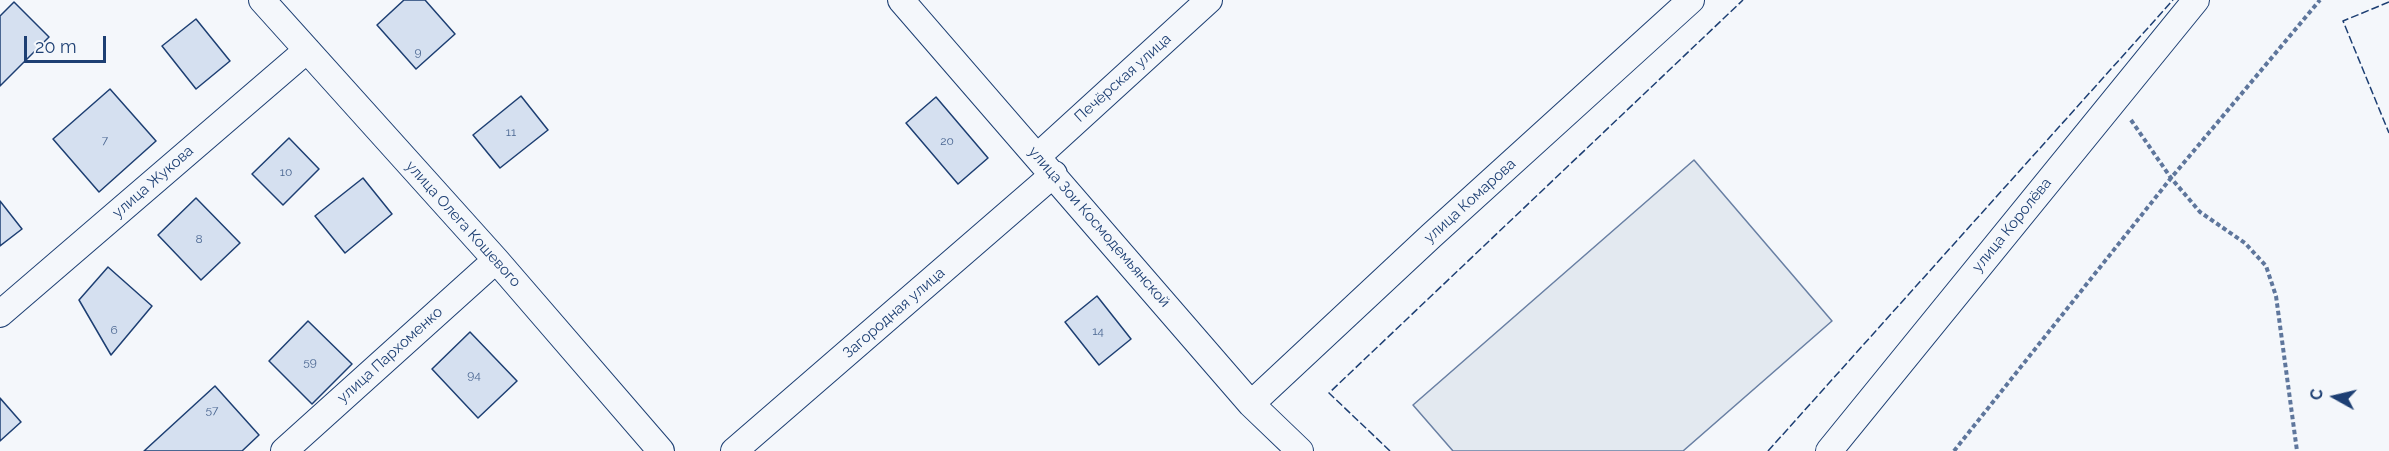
<!DOCTYPE html>
<html>
<head>
<meta charset="utf-8">
<style>
	body { margin:0 }
	#map { position:relative; width:2389px; height:451px; overflow:hidden; background:#f4f7fb; font-family:Raleway,sans-serif }
	canvas { display:block }
	.north { position:absolute; left:2305px; top:367px; width:60px; height:60px; -webkit-text-stroke:4px #f4f7fb; paint-order:stroke; rotate:278deg; font-size:16px; font-weight:700; line-height:24px; text-align:center; color:#1d3f73 }
	.north::after { content:''; display:block; margin:auto; width:21px; height:27px; background:#1d3f73; clip-path:polygon(50% 0,100% 100%,50% 72%,0 100%) }
	.scale { position:absolute; left:24px; top:36px; width:82px; height:27px; box-sizing:border-box; border:3px solid #1d3f73; border-top:0; padding-left:8px; font-size:18px; line-height:21px; white-space:nowrap; color:#1d3f73; -webkit-text-stroke:4px #f4f7fb; paint-order:stroke }
</style>
</head>
<body>
<div id="map">
<canvas width="2389" height="451"></canvas>
<div class="north">С</div>
<div class="scale">20 m</div>
</div>
<script>
const g = document.querySelector('canvas').getContext('2d');
g.lineJoin = 'round';
function fillPath(path, color) { g.fillStyle = color; g.fill(path, 'evenodd'); }
function trace(path, color, width, dash) { g.strokeStyle = color; g.lineWidth = width; g.lineCap = dash ? 'butt' : 'round'; g.setLineDash(dash || []); g.stroke(path); }
function drawText(font, color, halo, rows, align = 'center') {
  g.font = font + ' Raleway,sans-serif'; g.lineWidth = 4.5; g.setLineDash([]); g.textBaseline = 'middle'; g.strokeStyle = halo; g.fillStyle = color; for (const [text, x, y, turn = 0] of rows) {
    g.save(); g.translate(x, y); g.rotate((+turn || 0) * Math.PI / 180); g.textAlign = isNaN(turn) ? turn : align; if (halo) g.strokeText(text, 0, 0); g.fillText(text, 0, 0); g.restore();
  }
}
const green = new Path2D(`
	M1694,160L1832,321L1683,451H1453L1413,405Z`);
fillPath(green, '#e3e9f0');
trace(green, '#687fa3', 1.5);
const building = new Path2D(`
	M404,0H425L455,34L416,69L377,25Z
	M14,2L49,37L0,86V16Z
	M196,19L230,61L196,89L162,46Z
	M110,89L156,141L99,192L53,139Z
	M521,96L548,130L500,168L473,135Z
	M936,97L988,158L958,184L906,123Z
	M289,138L319,169L283,205L252,174Z
	M363,178L392,214L345,253L315,216Z
	M196,198L240,243L201,280L158,235Z
	M0,201L22,229L0,246Z
	M108,267L152,306L111,355L79,300Z
	M1097,296L1131,339L1099,365L1065,322Z
	M308,321L352,364L312,404L269,361Z
	M470,332L517,381L478,418L432,369Z
	M215,386L259,435L242,451H144Z
	M0,398L21,422L0,441Z`);
fillPath(building, '#d5e0f0');
trace(building, '#1d3f73', 1.5);
const minor = new Path2D(`
	M262,0L496,260L661,451
	M901,0L1251,404L1300,451
	M1038,156L1209,0
	M0,314L307,50
	M1251,404L1431,236L1691,0
	M284,451L496,260
	M734,451L1054,174
	M1829,451L2196,0`);
trace(minor, '#1d3f73', 28);
trace(new Path2D(`
	M2131,120L2171,178L2200,212L2245,243L2266,266L2276,296L2297,451
	M1954,451L2171,178L2320,0`), '#5e769c', 4, [4.5, 3]);
trace(minor, '#f4f7fb', 26);
trace(new Path2D(`
	M2389,2L2343,21L2389,133
	M1390,451L1329,393L1743,0
	M1768,451L2173,0`), '#1d3f73', 1.5, [8, 3]);
drawText('12px', '#4b6792', null, [
	["9",418,52],
	["11",511,132],
	["7",105,140],
	["20",947,141],
	["10",286,172],
	["8",199,239],
	["6",114,330],
	["14",1098,331],
	["59",310,362],
	["94",474,375],
	["57",212,410]
]);
drawText('15px', '#1d3f73', '#f4f7fb', [
	["Печёрская улица",1123,78,-42],
	["улица Жукова",153,182,-41],
	["улица Комарова",1470,201,-42],
	["улица Олега Кошевого",463,224,48],
	["улица Королёва",2012,225,-51],
	["улица Зои Космодемьянской",1099,227,49],
	["Загородная улица",894,313,-41],
	["улица Пархоменко",390,355,-42]
]);
</script>
</body>
</html>
